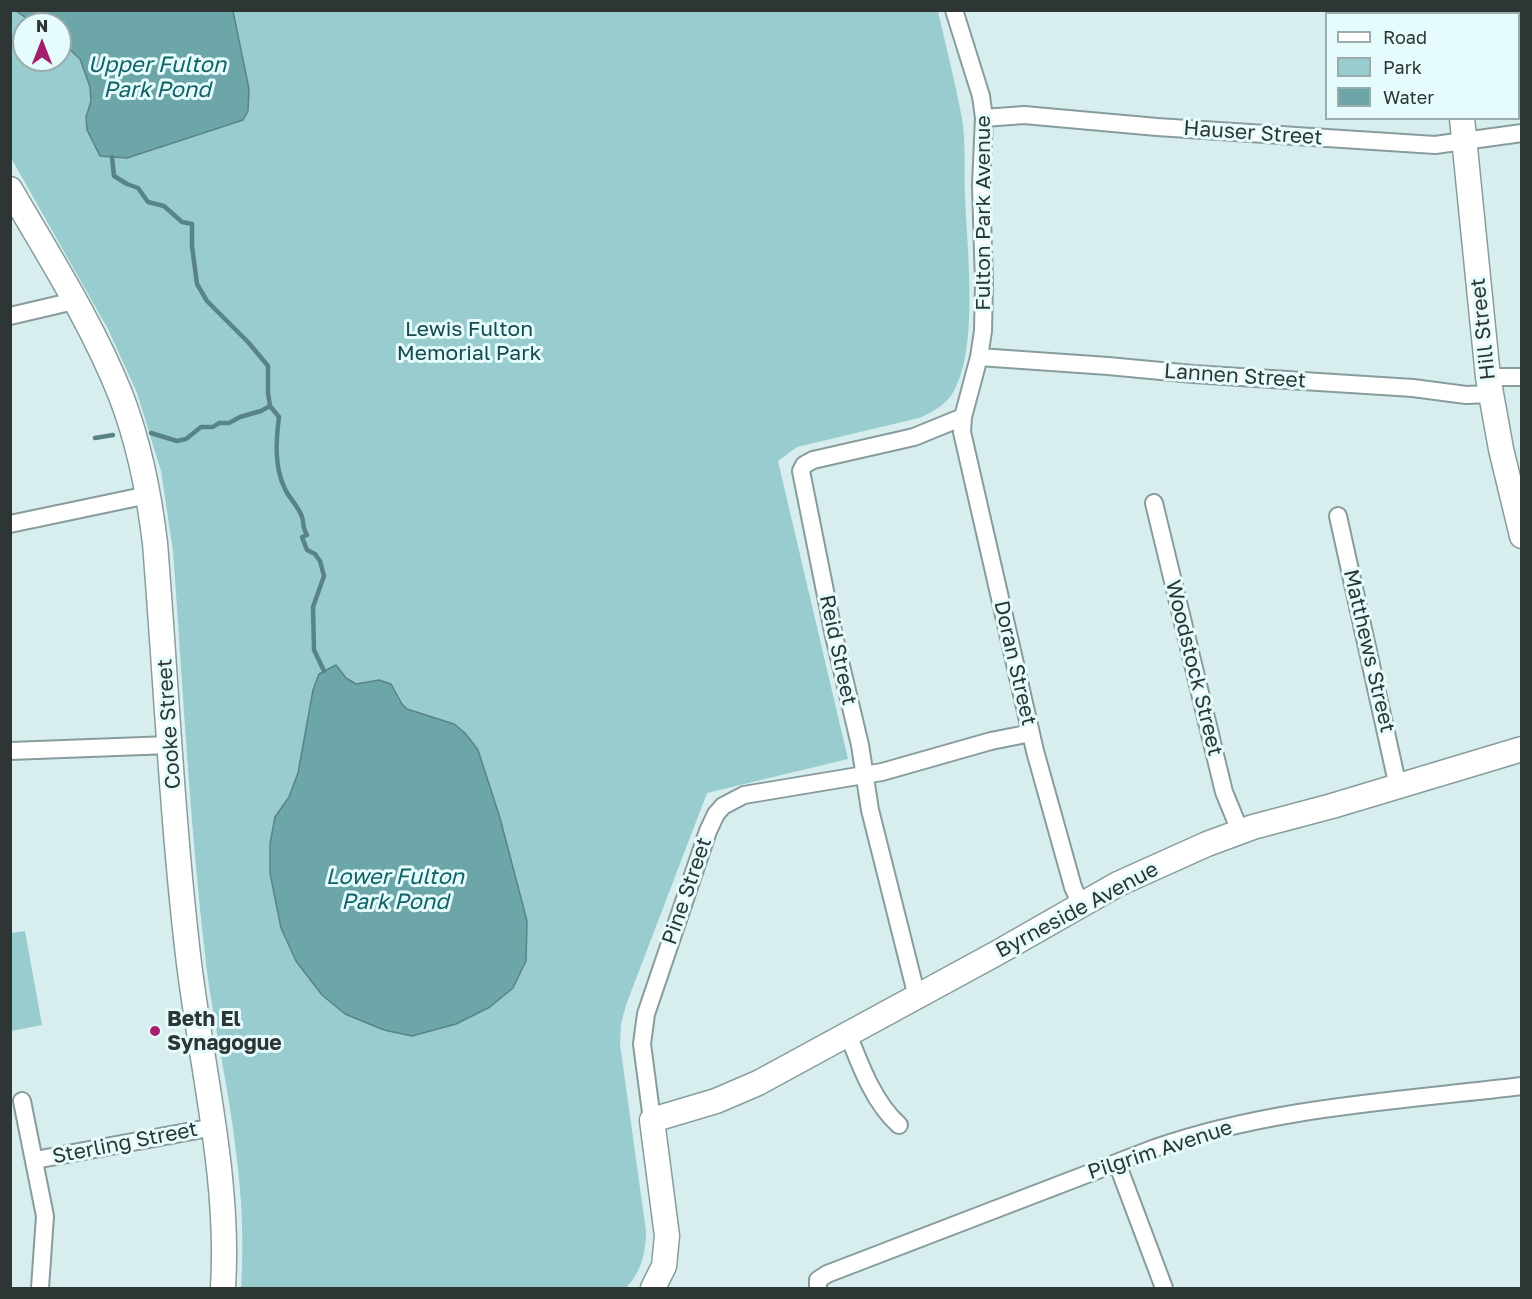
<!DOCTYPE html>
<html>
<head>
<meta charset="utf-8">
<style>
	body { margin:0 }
	#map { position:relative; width:1532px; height:1299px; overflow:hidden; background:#d8edee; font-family:"Golos Text",sans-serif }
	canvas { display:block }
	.frame { position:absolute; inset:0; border:12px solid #2d3535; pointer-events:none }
	.legend { position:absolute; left:1325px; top:12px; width:195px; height:108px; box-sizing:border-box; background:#e5fbfc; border:2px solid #9bacac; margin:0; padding:8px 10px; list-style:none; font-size:18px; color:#2d3535 }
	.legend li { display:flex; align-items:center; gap:12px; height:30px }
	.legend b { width:30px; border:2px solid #9bacac }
	.north { position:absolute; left:12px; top:12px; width:60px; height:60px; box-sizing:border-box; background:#e5fbfc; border:2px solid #9bacac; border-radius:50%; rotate:0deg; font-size:16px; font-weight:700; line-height:24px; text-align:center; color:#2d3535 }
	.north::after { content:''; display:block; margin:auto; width:21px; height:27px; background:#a31f6c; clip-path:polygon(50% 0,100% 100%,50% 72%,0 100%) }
</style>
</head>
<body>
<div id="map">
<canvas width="1532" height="1299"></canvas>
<div class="frame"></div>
<ul class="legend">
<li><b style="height:8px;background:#fff"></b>Road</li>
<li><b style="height:16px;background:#99cccf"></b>Park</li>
<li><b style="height:16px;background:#6ca6a9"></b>Water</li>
</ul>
<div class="north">N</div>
</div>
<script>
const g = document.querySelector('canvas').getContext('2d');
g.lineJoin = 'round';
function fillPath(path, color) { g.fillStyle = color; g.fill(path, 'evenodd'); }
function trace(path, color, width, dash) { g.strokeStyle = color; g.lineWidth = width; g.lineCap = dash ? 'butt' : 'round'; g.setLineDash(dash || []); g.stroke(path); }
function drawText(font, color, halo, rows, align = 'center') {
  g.font = font + ' "Golos Text",sans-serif'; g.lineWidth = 6; g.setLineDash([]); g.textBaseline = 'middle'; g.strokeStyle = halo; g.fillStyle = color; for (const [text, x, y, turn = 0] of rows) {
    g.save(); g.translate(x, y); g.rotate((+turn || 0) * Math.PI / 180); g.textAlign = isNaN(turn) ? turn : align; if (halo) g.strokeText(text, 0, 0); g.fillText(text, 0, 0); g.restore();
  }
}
fillPath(new Path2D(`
	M10,11H938C946,46 955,82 962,118C966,143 964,171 965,196C967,247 979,347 954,391C946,405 933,412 919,418L797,447L778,461L848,759L707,793L626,1005L621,1024L620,1044L646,1231C646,1253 641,1272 626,1288H241C244,1243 242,1197 236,1152C229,1089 214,1027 206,964C190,827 183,689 173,551L161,471L137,393L108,329L11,158ZM24,24H60V60H24Z
	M25,931L42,1025L11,1031V933Z`), '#99cccf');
const water = new Path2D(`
	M16,11H233L249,89L248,111L243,120L127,158L100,156L87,130L86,117L91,101L90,87L80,59L60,41V24H35Z
	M336,665L346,678L356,684L379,680L391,684L402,704L407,709L454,724L465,733L478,750L500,818L527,921L526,961L513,988L490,1007L456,1024L412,1036L384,1030L345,1014L322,995L296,961L281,928L270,873V844L275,817L289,797L298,773L313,690L319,674Z`);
fillPath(water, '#6ca6a9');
trace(water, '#598486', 1.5);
trace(new Path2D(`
	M112,157L114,176L127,184L138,188L148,202L164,206L182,222L192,224V246L197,284L207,301L248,342L268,366V393L270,406L279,417C276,440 274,467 285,489C289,498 299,507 302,517C305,525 301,524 307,535L302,537L307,550L315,554L320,561L324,576L313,607L314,650L324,671
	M151,433L177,441L186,439L201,427H213L219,423H229L240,417L261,411L270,406
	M95,438L113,435`), '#598486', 4.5);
const street = new Path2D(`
	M954,10L981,96L984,118L981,185L984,283L983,331L979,357L963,417L962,432L1035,751L1073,887L1081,905
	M984,118L1024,115L1157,127L1435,145L1522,133
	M10,316L74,301
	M979,357L1108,366L1193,374L1413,388L1466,395L1491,394
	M1488,377H1522
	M1154,503L1224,792L1240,831
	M1338,516L1398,787
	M10,524L148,495
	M10,751L170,745
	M917,997L870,810L860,745L834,636L801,471L804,465L813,460L914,437L963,417
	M848,1034C860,1065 874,1103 899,1125
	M22,1101L45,1216L40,1288
	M652,1120L642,1044L646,1014L708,831L716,814L723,806L744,795L882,772L991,741L1031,733
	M35,1160L214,1127
	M1117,1163L1164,1288
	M818,1288V1280L827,1274L1155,1148C1273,1107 1398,1101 1522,1086`);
const secondary = new Path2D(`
	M1451,10L1452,14
	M1462,118L1488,377L1501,449L1522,536
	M10,189C49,256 92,323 121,396C139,443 149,493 155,543C166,680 172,818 188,955C201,1067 230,1176 223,1288
	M653,1288L664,1266L667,1236L652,1120L716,1101L758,1083L997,953L1118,884L1207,844L1253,827L1332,806L1522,749`);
trace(street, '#889c9d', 20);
trace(secondary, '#889c9d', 27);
trace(street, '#fff', 16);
trace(secondary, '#fff', 24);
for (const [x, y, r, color] of [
	[155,1031,6,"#a31f6c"]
]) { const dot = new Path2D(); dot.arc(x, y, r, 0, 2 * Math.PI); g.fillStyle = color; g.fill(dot); trace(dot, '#e5fbfc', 2); }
drawText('21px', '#2d3535', '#e5fbfc', [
	["Hauser Street",1253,133,4],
	["Fulton Park Avenue",983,213,-90],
	["Hill Street",1483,329,-96],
	["Lannen Street",1235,376,4],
	["Reid Street",838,650,78],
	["Matthews Street",1369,651,77],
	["Doran Street",1015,663,77],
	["Woodstock Street",1194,668,76],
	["Cooke Street",169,724,-94],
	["Pine Street",687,891,-71],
	["Byrneside Avenue",1077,910,-28],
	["Sterling Street",125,1143,-11],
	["Pilgrim Avenue",1160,1150,-18]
]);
drawText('21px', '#164a4d', '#e5fbfc', [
	["Lewis Fulton",469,329],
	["Memorial Park",469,353]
]);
drawText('bold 21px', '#2d3535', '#e5fbfc', [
	["Beth El",167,1019],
	["Synagogue",167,1043]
], 'left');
drawText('italic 22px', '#126367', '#e5fbfc', [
	["Upper Fulton",157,65],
	["Park Pond",157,90],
	["Lower Fulton",395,877],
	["Park Pond",395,902]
]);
</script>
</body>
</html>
